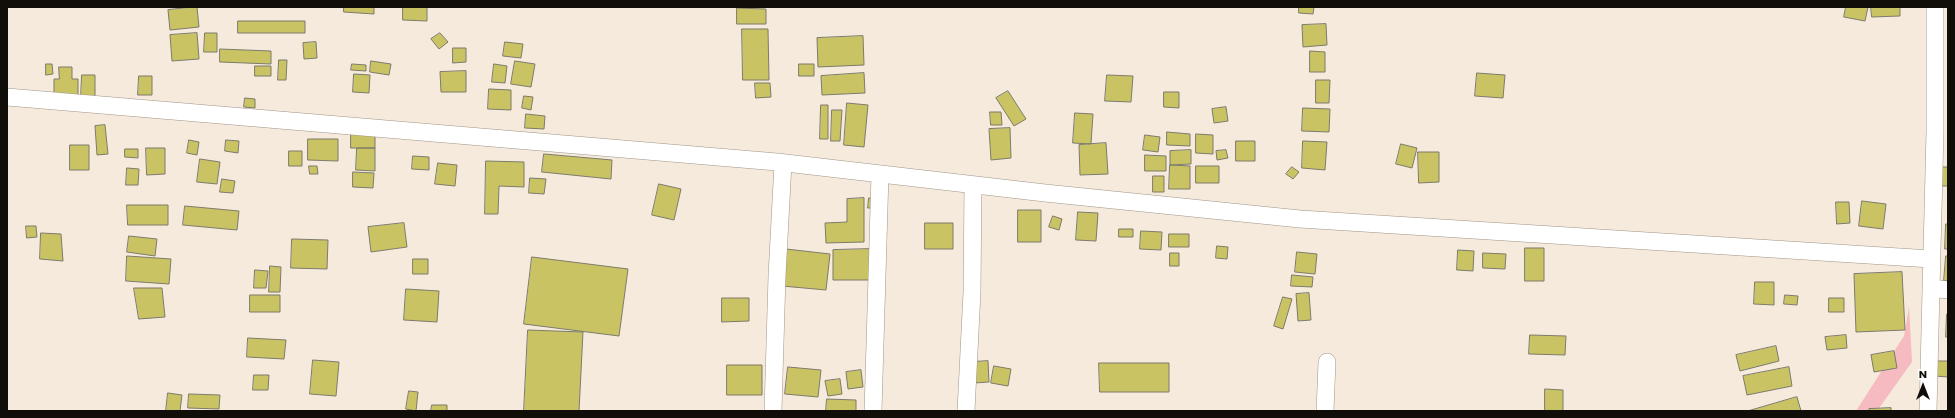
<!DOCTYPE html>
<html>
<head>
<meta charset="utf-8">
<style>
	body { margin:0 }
	#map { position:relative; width:1955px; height:418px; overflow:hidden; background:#f6eadc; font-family:Poppins,sans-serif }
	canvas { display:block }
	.frame { position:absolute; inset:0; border:8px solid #110d09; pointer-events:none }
	.north { position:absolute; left:1903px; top:366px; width:40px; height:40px; -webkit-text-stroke:3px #fff; paint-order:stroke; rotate:0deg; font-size:11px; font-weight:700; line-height:16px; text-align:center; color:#110d09 }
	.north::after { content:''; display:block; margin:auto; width:14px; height:18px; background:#110d09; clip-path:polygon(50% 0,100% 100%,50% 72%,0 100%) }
</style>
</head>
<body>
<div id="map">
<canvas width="1955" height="418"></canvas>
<div class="frame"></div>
<div class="north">N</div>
</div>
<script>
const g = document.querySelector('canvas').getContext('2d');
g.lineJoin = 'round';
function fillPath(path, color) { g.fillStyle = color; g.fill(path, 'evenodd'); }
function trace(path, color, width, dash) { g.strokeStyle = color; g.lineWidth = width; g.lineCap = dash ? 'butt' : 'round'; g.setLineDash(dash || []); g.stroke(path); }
fillPath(new Path2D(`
	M1909,307L1912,362L1877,411H1856L1904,336Z`), '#f6bbc0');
const building = new Path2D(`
	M197,7L199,27L170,30L168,10Z
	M344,7H374V14L344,12Z
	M403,7H427V21L403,20Z
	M1299,7H1314L1313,14L1299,13Z
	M1846,7H1868L1865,21L1844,17Z
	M1871,7H1900V16L1872,17Z
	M737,8L766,9V24H737Z
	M238,21H305V33H238Z
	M1326,24L1327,45L1303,47L1302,25Z
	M742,29H768L769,80H743Z
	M197,33L199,59L172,61L170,35Z
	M205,33H217V52H204Z
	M440,33L448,42L439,49L431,39Z
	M863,36L864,65L818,67L817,38Z
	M316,42L317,58L304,59L303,43Z
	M505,42L523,44L521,58L503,56Z
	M453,48H466V62L453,63Z
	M220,49L271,51V64L220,62Z
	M1310,51L1325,52V72H1310Z
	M279,60H287L286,80H278Z
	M371,61L391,64L389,75L370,72Z
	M515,61L535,64L531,87L511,84Z
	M46,64H52L53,74L46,75Z
	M352,64L366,65V71L351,70Z
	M494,64L507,66L505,83L492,82Z
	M799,64H814V76H799Z
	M255,66H271V76H255Z
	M59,67H72V79H78V95H54V79H59Z
	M466,71V92H441L440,72Z
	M864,73L865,93L822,95L821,76Z
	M1477,73L1505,75L1503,98L1475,96Z
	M354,74L370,75L369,93L353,92Z
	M82,75H95V97H81Z
	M1107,75L1133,76L1131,102L1105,101Z
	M139,76H152V95H138Z
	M1316,80H1330L1329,103H1316Z
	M755,83H770L771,97L756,98Z
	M489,89L511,90V110L488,109Z
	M1008,91L1026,119L1014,126L996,98Z
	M1164,92H1179V108L1164,107Z
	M524,96L533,97L531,110L522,108Z
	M245,98L255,99V108L244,107Z
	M847,103L868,105L864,147L844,145Z
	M821,105H828V139H820Z
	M1226,107L1228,121L1214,123L1212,109Z
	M1303,108L1330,109L1329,132L1302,131Z
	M832,110H842L840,141H831Z
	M990,112H1001L1002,125H991Z
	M1075,113L1093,114L1091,144L1073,143Z
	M526,114L545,116L544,129L525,128Z
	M105,125L108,154L97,155L95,126Z
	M1010,128L1011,158L991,160L989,129Z
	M351,130L375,131V148H351Z
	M1167,132L1190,134V146L1167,145Z
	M1196,134L1213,135V154L1196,153Z
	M1145,135L1160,137L1158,152L1143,150Z
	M308,139H338V161L308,160Z
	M189,140L199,142L197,155L187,153Z
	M226,140L239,141L238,153L225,151Z
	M1236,141H1255V161H1236Z
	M1303,141L1327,142L1325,170L1302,168Z
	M1106,143L1108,174L1080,175L1079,145Z
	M1401,144L1417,148L1412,168L1396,164Z
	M70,145H89V170H70Z
	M146,148H165V174L147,175Z
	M357,148H375V171L356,170Z
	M125,149H138V158L125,157Z
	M1191,150V164L1170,165V151Z
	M1226,150L1228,158L1217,160L1216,151Z
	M289,151H302V166H289Z
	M1418,152H1439V182L1419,183Z
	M544,154L612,160L611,179L542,172Z
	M1145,155L1166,156V171H1145Z
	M413,156L429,157V170L412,169Z
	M200,159L220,162L217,184L197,182Z
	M486,161L524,162V187L499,186L498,214H485Z
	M438,163L457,165L455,186L435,184Z
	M1170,165L1190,166V189H1169Z
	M309,166H317L318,174H310Z
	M1196,166H1219V183H1196Z
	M1292,167L1299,172L1293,179L1286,174Z
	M1941,167H1948V186H1940Z
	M127,168L139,169L138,185H126Z
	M353,172L374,173L373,188L353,187Z
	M1153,176H1164V192H1153Z
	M530,178L546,179L544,194L529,193Z
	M222,179L235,181L233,193L220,192Z
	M659,184L681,189L674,220L652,215Z
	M864,198V242L826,243L825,223L847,222V199Z
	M869,198L876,199V208H868Z
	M1862,201L1886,204L1883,229L1859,226Z
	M1836,202H1849L1850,223L1837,224Z
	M127,205H168V225H128Z
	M185,206L239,211L237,230L183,225Z
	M1018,210H1041V242H1018Z
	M1078,212L1098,213L1096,241L1076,240Z
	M1053,216L1062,219L1059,230L1049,227Z
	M404,223L407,247L371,252L368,227Z
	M925,223H953V249H925Z
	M1946,224H1948V249H1945Z
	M26,226H36L37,237L27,238Z
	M1119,229H1133V237H1119Z
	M1141,231L1162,232L1161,250L1140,249Z
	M41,233L61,234L63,261L40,259Z
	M1169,234H1189V247H1169Z
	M129,236L157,239L155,256L127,252Z
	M292,239L328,240L327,269L291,268Z
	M1217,246L1228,247L1227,259L1216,258Z
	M1525,248H1544V281H1525Z
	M786,249L830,254L826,290L782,286Z
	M870,249L871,280H833V250Z
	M1458,250L1474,251L1473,271L1457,270Z
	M1297,252L1317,254L1315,274L1295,272Z
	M1170,253H1179V266H1170Z
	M1483,253L1506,254L1505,269L1483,268Z
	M127,256L171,259L169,284L126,281Z
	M1946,256H1948V281H1944Z
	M532,257L628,269L619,336L524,324Z
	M413,259H428V274H413Z
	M270,266L281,267L280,292H269Z
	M255,270L268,271L266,288H254Z
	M1902,272L1905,330L1856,332L1854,274Z
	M1292,275L1313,277L1312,287L1291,286Z
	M1755,282H1774V305L1754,304Z
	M134,288H162L165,317L139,319Z
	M406,289L439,291L437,322L404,320Z
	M1309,293L1311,320L1298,321L1296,294Z
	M250,295H280V312H250Z
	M1785,295L1798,296L1797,305L1784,304Z
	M1283,297L1292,299L1283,329L1274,326Z
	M722,298H749V321L722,322Z
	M1829,298H1844V312H1829Z
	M1947,314H1948V337H1946Z
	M528,330L583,332L579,411H524Z
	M1530,335L1566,336L1565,355L1529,354Z
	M1846,335L1847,348L1827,350L1825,337Z
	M248,338L286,340L284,359L247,357Z
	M1776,346L1779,361L1740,371L1736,355Z
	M1894,351L1897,368L1874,372L1871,355Z
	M313,360L339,362L336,396L310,394Z
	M988,361L989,382L974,383L973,362Z
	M1936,361H1948V377L1935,376Z
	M1099,363H1169V392H1100Z
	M727,365H762V395H727Z
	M994,366L1011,369L1008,386L991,383Z
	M788,367L821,370L818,397L785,394Z
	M1789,367L1792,386L1747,395L1743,376Z
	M861,370L863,387L848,389L846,372Z
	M254,375H269L268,390H253Z
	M840,379L842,394L828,396L825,381Z
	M1545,389L1563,390V411H1545Z
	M409,391L418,392L416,411L406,409Z
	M168,393L182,395L180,411H166Z
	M189,394L220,395L219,409L188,408Z
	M1797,397L1801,411H1748Z
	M827,399L856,400V411H826Z
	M432,405H447V411H431Z
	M1891,408V411H1869V409Z`);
fillPath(building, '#cac364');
trace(building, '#7c7b6b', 1);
const minor = new Path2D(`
	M7,97L777,162L1045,193L1300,219L1931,259
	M1931,288L1948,290
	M773,411L777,276L783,163
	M873,411L880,174
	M966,411L972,292L973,185
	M1325,411L1327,362
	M1928,411L1935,131V7`);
trace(minor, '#9f9587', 18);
trace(minor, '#fff', 17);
</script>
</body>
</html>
